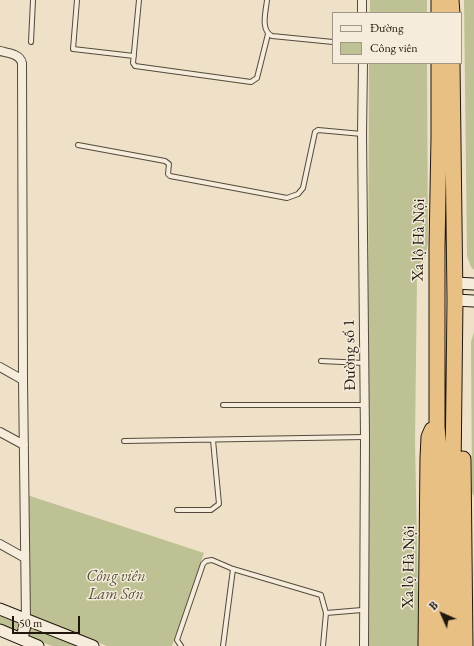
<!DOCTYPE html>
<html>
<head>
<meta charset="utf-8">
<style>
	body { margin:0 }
	#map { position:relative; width:474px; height:646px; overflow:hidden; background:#efe1c8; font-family:"EB Garamond",serif }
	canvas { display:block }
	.legend { position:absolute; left:332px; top:12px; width:130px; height:52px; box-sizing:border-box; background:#f5ecdb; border:1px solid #a09789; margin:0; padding:5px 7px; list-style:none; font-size:12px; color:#20170d }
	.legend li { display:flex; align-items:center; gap:8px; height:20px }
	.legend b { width:20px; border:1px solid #a09789 }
	.north { position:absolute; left:422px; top:594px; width:40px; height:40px; -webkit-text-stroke:3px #f5ecdb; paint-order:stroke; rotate:315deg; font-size:11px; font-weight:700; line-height:16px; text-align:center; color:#20170d }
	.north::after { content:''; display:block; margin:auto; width:14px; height:18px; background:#20170d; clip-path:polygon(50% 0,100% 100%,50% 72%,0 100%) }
	.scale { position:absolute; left:12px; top:616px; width:68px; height:18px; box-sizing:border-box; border:2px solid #20170d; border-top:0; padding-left:5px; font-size:12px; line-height:14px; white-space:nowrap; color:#20170d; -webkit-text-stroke:3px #f5ecdb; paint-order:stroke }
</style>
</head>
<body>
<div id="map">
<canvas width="474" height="646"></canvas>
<ul class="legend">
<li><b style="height:5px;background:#f5ecdb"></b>Đường</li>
<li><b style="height:11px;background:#bec193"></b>Công viên</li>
</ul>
<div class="north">B</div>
<div class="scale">50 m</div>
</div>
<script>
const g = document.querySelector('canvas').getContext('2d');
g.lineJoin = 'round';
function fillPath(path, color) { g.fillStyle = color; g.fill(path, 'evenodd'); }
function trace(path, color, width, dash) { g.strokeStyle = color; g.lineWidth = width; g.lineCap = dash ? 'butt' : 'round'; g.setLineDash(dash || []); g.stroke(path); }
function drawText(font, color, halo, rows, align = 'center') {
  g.font = font + ' "EB Garamond",serif'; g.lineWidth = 3; g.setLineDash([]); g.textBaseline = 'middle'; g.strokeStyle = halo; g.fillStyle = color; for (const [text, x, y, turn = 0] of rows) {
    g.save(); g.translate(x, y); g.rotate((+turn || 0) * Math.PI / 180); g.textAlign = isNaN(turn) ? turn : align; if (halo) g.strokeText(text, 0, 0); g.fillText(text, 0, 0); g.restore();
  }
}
fillPath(new Path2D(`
	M370,0H427V13H370Z
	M464,0H474V270L471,267L467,256Z
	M369,63H427L428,243L422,271L417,279L415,441L419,646H367Z
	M474,332V497L472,492L471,342Z
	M27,495L204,553L172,646H107L29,616Z
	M0,614L22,623L20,633L0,625Z
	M28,626L79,646H52L26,636Z`), '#bec193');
const lane = new Path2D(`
	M77,0L73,49L134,56
	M139,0L133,63L135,66L251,82L257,78L268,34
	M267,0C266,11 260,30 272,36L333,42
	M31,42L33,0
	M78,145L165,161L169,164L168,174L170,176L287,198L298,194L303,188L315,132L318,130L362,134
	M321,361L364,363
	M223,405H365
	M124,441L365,437
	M177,510H211L219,504L213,440
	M326,613L362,610
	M181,646L177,640L203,564L206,561L212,560L233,569L321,595L326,613L323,646
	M223,646L233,569`);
const street = new Path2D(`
	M362,0V13
	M0,51C8,53 20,54 22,63L23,380L26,620
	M363,63L362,134L365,437L364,646
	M0,367L23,380
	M0,432L24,445
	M0,544L25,558`);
const secondary = new Path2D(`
	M454,283L474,284
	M455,300L474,301
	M0,609L93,646
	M0,630L38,646
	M22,639L26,620`);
const highway = new Path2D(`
	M439,0V13
	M451,0L452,13
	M439,63V137L437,248V427L440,461L439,646
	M463,459L465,646
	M426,646L428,458L429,437L432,430
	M451,646L455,300L452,63`);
trace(lane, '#544a3c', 6);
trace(street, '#544a3c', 10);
trace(secondary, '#20170d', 13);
trace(highway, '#20170d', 17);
trace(lane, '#f5ecdb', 4);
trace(street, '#f5ecdb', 8);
trace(secondary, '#f5ecdb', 11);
trace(highway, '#e8c084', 15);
drawText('16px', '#20170d', '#f5ecdb', [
	["Xa lộ Hà Nội",419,240,-89],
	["Đường số 1",350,355,-91],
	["Xa lộ Hà Nội",409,567,-89]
]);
drawText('italic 16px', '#57523c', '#f5ecdb', [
	["Công viên",116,577],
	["Lam Sơn",116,595]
]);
</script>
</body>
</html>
